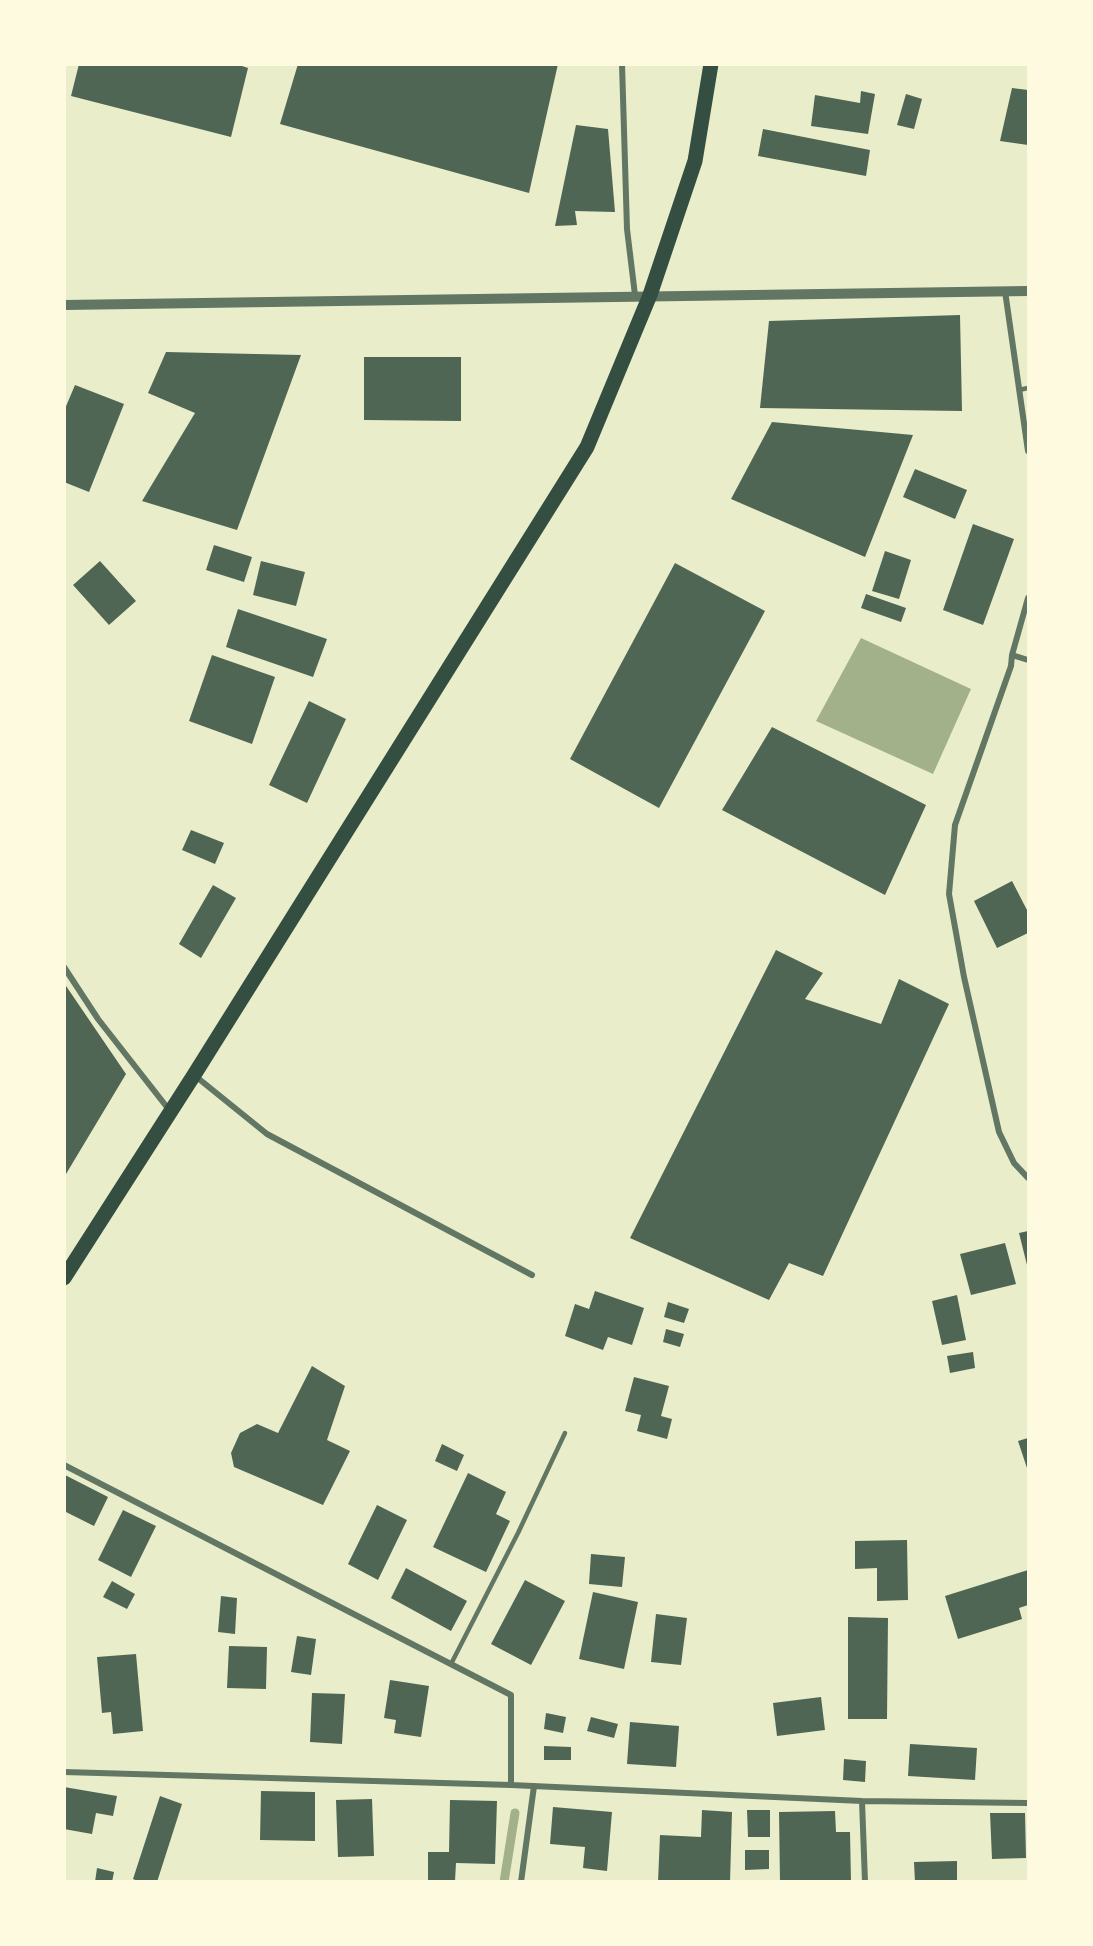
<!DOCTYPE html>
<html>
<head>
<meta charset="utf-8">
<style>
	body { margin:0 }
	#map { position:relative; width:1093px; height:1946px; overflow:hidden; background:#e9edc9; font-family:"PT Sans Narrow",sans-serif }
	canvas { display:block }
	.frame { position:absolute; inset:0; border:66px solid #fefae0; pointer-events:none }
</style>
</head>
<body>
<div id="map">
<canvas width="1093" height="1946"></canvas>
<div class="frame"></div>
</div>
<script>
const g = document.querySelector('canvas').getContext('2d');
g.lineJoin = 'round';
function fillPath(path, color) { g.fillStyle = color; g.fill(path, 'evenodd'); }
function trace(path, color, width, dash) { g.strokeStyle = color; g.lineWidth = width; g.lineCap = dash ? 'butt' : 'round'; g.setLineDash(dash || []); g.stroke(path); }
fillPath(new Path2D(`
	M861,638L971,689L933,774L816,721Z`), '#a3b18a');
trace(new Path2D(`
	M504,1882L515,1813`), '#a3b18a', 9);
fillPath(new Path2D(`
	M79,64H236L248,68L231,137L71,96Z
	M298,64H558L529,193L280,124Z
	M1012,88L1028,90V145L1000,141Z
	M861,91L875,94L868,134L811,126L815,95L860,103Z
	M906,94L922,99L914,129L897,125Z
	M576,125L608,129L615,212L575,211L577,225L555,226Z
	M763,129L870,150L866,176L758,156Z
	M960,315L962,411L760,408L769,321Z
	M166,352L301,355L237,530L142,501L195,413L148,393Z
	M364,357H461V421L364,420Z
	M75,385L124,404L89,492L64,482V411Z
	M772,422L913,435L865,557L731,499Z
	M915,469L967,490L955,519L903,497Z
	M973,524L1014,539L983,625L943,610Z
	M214,545L252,557L244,582L206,570Z
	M885,551L911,560L899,599L872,591Z
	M100,561L136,601L109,625L73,585Z
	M261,561L305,572L296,606L253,595Z
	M675,563L765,611L659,808L570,759Z
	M866,594L906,608L901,622L861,608Z
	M238,609L327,639L313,677L226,647Z
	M212,655L275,677L252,744L189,721Z
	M309,701L346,719L307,803L269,785Z
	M772,727L926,805L885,895L722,810Z
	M191,830L224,843L215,864L182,850Z
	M1012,881L1028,912V933L997,948L974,901Z
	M213,885L236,898L201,958L179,944Z
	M776,950L823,973L805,999L881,1024L899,979L949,1004L823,1276L789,1263L769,1300L630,1238Z
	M64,983L126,1074L66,1174L64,1172Z
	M1028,1231V1269L1019,1233Z
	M1005,1243L1016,1284L971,1295L960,1254Z
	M595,1291L644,1308L632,1345L608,1337L603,1350L565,1336L575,1304L589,1309Z
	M957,1295L966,1340L942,1345L932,1301Z
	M668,1302L689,1309L684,1323L664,1317Z
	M666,1329L684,1334L680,1347L663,1342Z
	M973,1352L975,1368L950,1373L947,1356Z
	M312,1366L345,1386L327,1440L350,1451L323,1505L234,1467L231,1453L240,1433L257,1424L278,1433Z
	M634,1377L669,1386L661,1416L672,1419L667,1439L637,1431L641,1415L625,1411Z
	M1028,1438V1471L1018,1441Z
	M442,1444L464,1455L457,1471L435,1461Z
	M468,1473L506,1492L496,1514L510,1521L486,1572L433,1547Z
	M65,1475L108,1497L94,1526L64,1511Z
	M377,1505L407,1520L378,1580L348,1564Z
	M123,1510L156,1526L131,1577L98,1560Z
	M907,1540L908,1600L877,1601V1568L855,1569V1541Z
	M591,1554L625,1557L622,1587L589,1584Z
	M406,1568L467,1601L451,1631L391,1598Z
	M1028,1570V1605L1019,1608L1022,1619L958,1639L945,1596Z
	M525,1580L565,1601L531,1665L491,1644Z
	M112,1581L135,1594L127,1609L103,1597Z
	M593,1592L638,1602L624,1669L579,1659Z
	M221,1596L237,1598L235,1634L218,1632Z
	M656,1614L687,1618L681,1665L651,1662Z
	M848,1617L888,1618L887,1719H848Z
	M297,1636L316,1639L311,1675L291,1672Z
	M229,1646L267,1647L266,1689L227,1688Z
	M136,1654L143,1731L113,1734L111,1712L102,1713L97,1657Z
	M390,1680L429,1686L421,1737L394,1733L396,1720L384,1718Z
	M312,1693L345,1694L342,1744L310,1742Z
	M821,1697L825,1730L777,1736L773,1703Z
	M546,1713L566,1717L563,1733L544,1729Z
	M591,1717L618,1724L614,1738L587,1731Z
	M630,1722L679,1726L676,1767L627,1764Z
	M910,1744L977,1748L975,1780L908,1776Z
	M544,1746L571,1747V1760H544Z
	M844,1759L866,1761L865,1782L843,1780Z
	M64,1787L117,1796L113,1816L96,1813L92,1834L64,1829Z
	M261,1791L315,1792V1841L260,1840Z
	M160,1796L182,1804L157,1882H140L133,1879Z
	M372,1799L374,1856L338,1857L336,1800Z
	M450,1800L497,1801L495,1864L456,1863L455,1881L428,1880V1852H449Z
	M553,1807L612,1812L607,1871L583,1868L585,1847L550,1844Z
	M702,1810L732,1812L730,1882H658L660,1835L701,1837Z
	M747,1810H770V1837H748Z
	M835,1811L836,1832H850L851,1882H780L779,1812Z
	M990,1813H1025L1026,1858L992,1859Z
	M745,1850H769V1869L745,1870Z
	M957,1861V1882H915L914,1862Z
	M97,1868L114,1872L112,1882H95Z`), '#4f6655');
trace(new Path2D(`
	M1019,390L1028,388
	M451,1664L518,1533L565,1433`), '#617663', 4.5);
trace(new Path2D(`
	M622,64L627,229L635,295
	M1005,291L1028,451
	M1028,598L1012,655L1011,666L955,825L949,894L964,977L999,1132L1014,1163L1028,1178
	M1012,655L1028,660
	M64,967L98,1019L170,1111
	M194,1075L267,1134L532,1275
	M64,1465L511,1695V1785
	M64,1772L511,1785L862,1801L1028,1803
	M862,1801L865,1882
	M521,1882L534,1786`), '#617663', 6);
trace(new Path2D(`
	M64,305L1028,291`), '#617663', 10);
trace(new Path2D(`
	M64,1278L194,1075L587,447L650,295L695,161L711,64`), '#344e41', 15);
</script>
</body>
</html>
